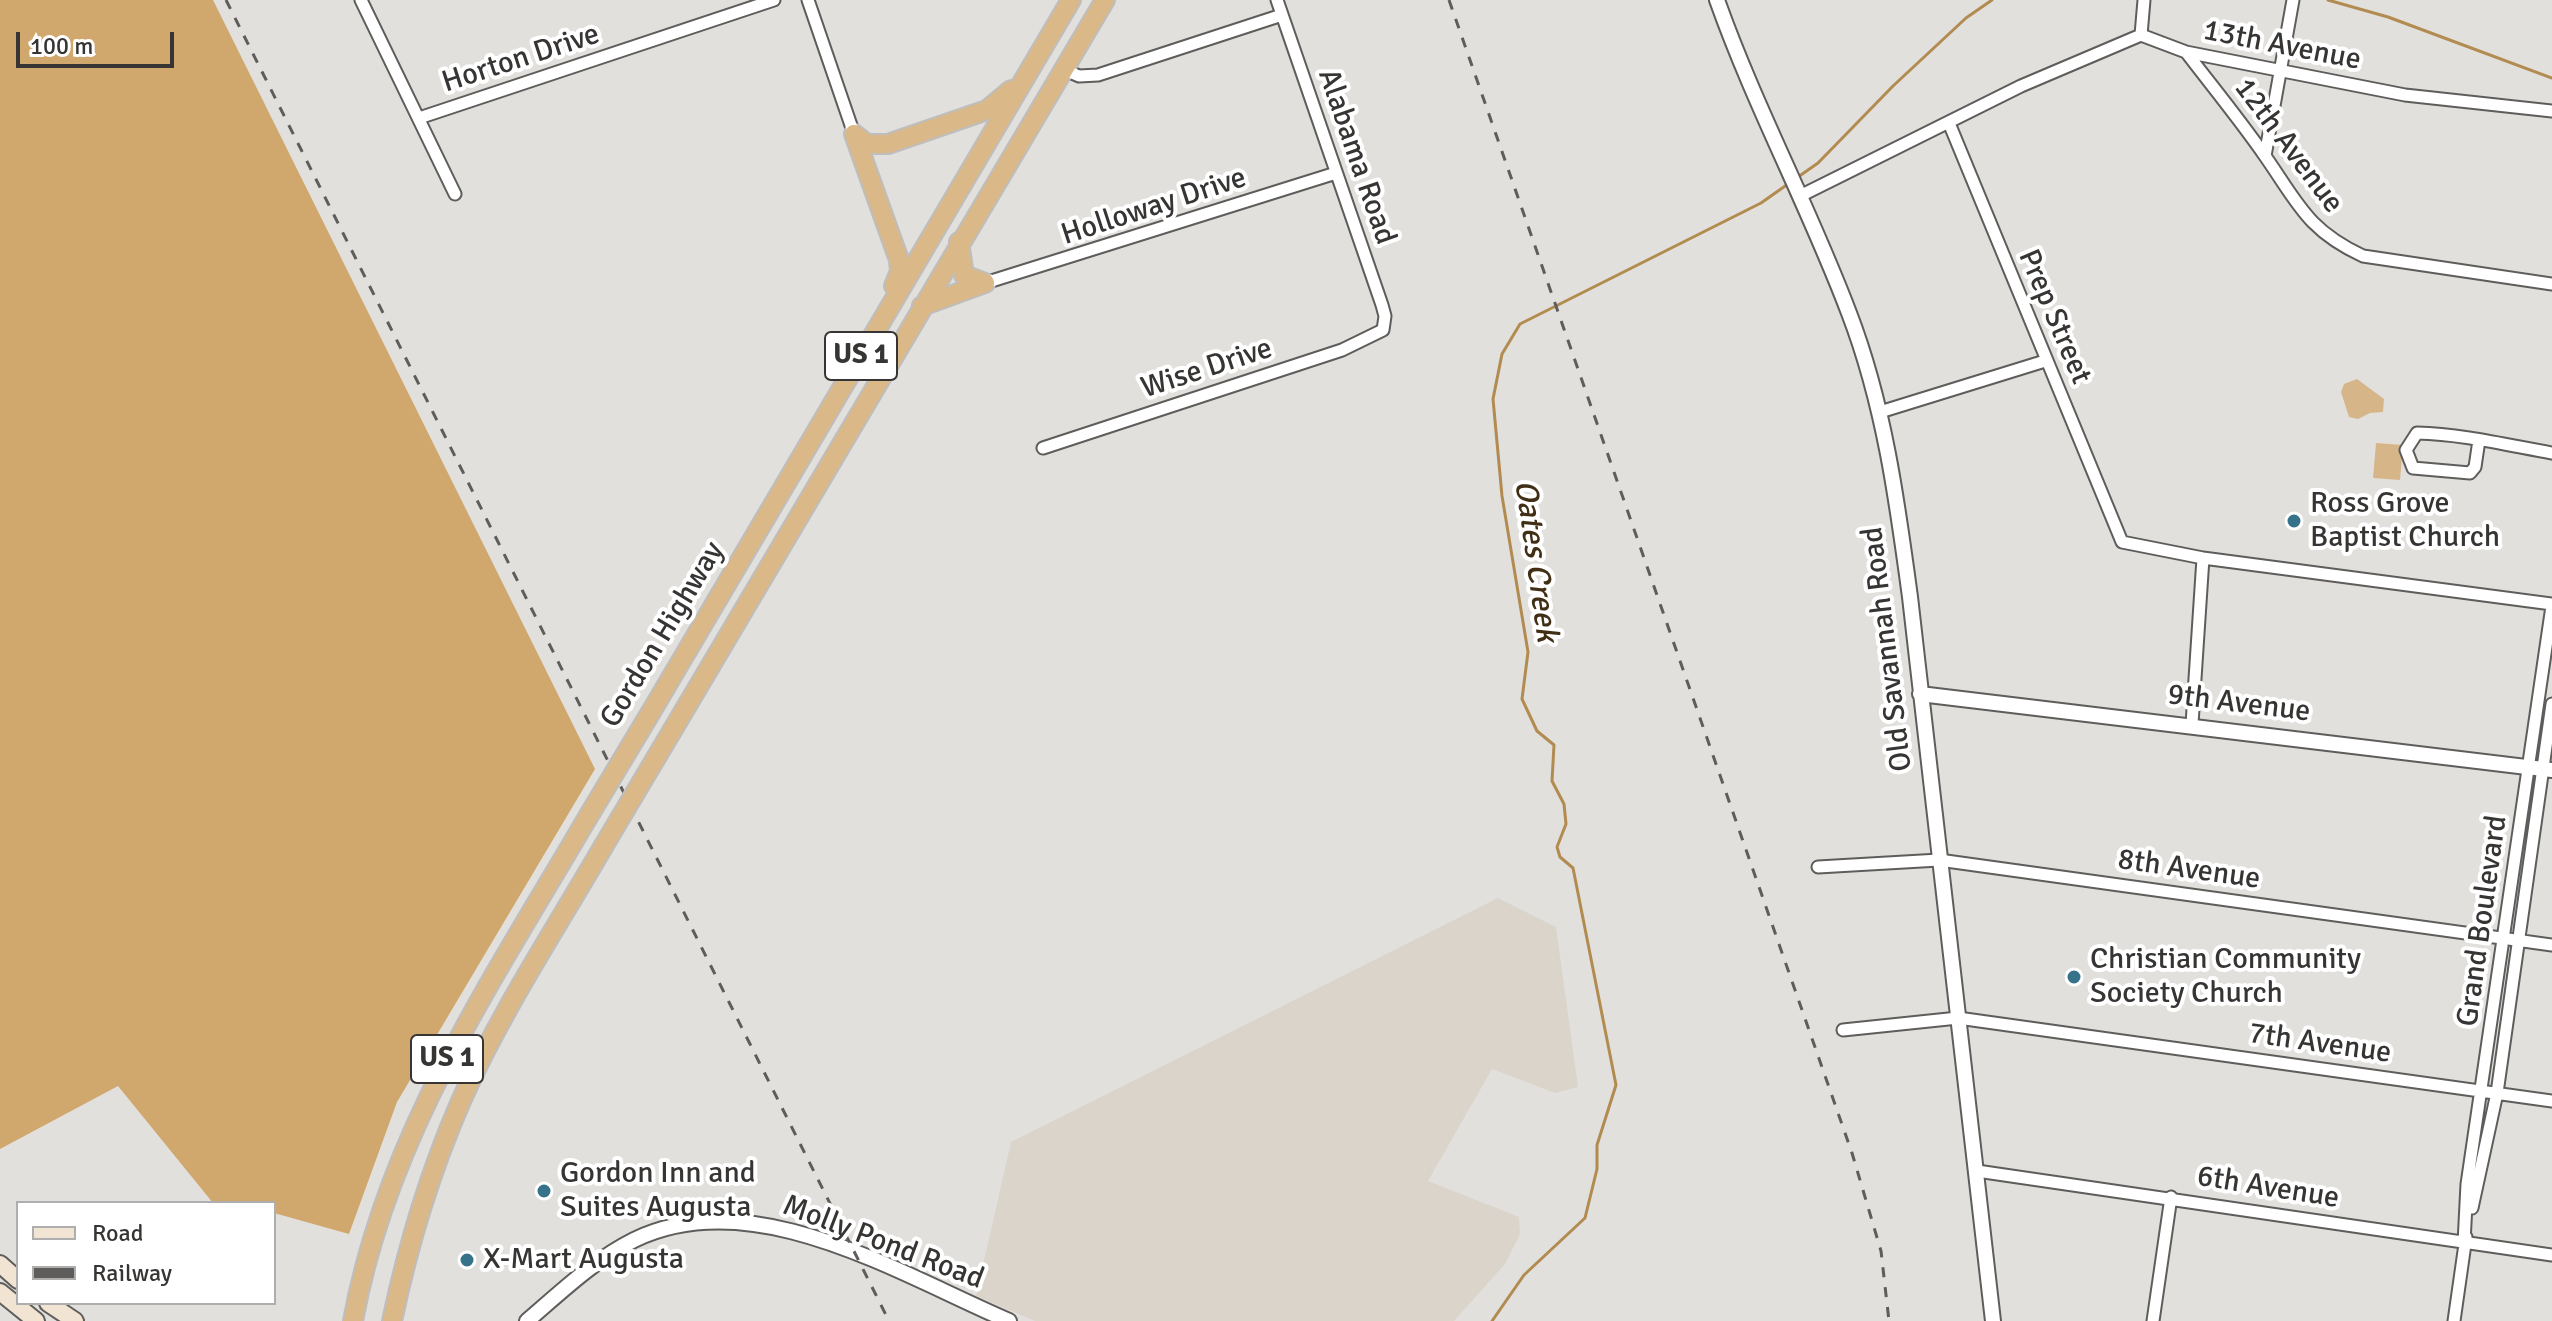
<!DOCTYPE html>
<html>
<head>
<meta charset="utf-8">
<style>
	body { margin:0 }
	#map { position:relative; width:2552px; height:1321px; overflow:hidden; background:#e2e0dd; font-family:Signika,sans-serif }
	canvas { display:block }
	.legend { position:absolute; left:16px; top:1201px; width:260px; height:104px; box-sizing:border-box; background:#fff; border:2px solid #afaeae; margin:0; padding:10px 14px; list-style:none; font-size:24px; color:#363534 }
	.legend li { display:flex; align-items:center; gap:16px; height:40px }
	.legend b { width:40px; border:2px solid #afaeae }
	.scale { position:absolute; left:16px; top:32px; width:158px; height:36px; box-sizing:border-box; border:4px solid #363534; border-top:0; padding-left:10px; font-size:24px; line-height:28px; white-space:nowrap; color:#363534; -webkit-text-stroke:6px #fff; paint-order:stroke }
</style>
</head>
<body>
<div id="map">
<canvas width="2552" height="1321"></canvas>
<ul class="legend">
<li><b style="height:10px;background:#f1e4d2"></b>Road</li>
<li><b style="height:10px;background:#5e5d5b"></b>Railway</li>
</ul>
<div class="scale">100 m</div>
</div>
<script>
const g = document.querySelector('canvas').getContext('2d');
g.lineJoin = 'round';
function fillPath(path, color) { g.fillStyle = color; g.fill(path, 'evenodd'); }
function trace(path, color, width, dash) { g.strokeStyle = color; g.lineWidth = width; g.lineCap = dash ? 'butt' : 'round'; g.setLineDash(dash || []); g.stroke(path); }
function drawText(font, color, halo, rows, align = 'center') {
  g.font = font + ' Signika,sans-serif'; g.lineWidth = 8; g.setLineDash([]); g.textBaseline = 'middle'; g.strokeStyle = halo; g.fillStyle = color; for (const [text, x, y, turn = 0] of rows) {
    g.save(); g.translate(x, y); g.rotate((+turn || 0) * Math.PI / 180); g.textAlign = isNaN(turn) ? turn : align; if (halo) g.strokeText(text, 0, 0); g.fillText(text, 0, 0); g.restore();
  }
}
fillPath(new Path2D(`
	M1498,898L1556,927L1578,1087L1555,1093L1492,1069L1428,1181L1519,1217L1520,1234L1505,1264L1454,1321H1035L976,1296L1011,1142Z`), '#dad4cb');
fillPath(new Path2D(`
	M2357,379L2384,399L2383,412L2370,413L2358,419L2349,417L2341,392L2344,384Z
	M2376,443L2403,445L2400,480L2373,478Z`), '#d6b689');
fillPath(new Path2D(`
	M0,0H213L595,769L397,1102L349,1234L274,1213V1203H213L118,1086L0,1149Z`), '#d0a76d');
trace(new Path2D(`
	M2328,0L2388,17L2552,78
	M1798,177L1818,163L1893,86L1966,18L1992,0
	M1492,1321L1524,1275L1585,1218L1597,1169V1145L1616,1085L1573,868L1560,857L1557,847L1566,824L1564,804L1552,781L1554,745L1537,731L1522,699L1528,652L1502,496L1493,399L1502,354L1520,324L1761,203L1788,184`), '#b28b51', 3);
const minor = new Path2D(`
	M361,0L455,194
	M808,0L854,134
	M2141,35L2144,0
	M2186,52C2212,86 2240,120 2265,156C2298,203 2307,230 2363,256L2552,284
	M1065,70L1079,76L1098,75L1282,15
	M419,118L774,0
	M1949,123L2122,542L2203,558L2552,604
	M2265,156L2293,0
	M1800,196L2021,86L2141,35L2186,52L2405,95L2552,111
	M985,283L1336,173
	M1880,412L2045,361
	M2479,440L2475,467L2470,473L2413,468L2406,450L2417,433C2462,434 2507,445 2552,453
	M1043,448L1342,350L1383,330L1385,316L1382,305L1277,0
	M2192,724L2203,558
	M1818,867L1939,860L2552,945
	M1843,1030L1958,1018L2552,1101
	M1977,1171L2552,1255
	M2472,1208L2497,1093L2552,704
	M2464,1243L2467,1184L2552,606
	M2153,1321L2171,1197
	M2454,1321L2466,1237`);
const tertiary = new Path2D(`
	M1717,0C1755,107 1809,207 1849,313C1884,404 1897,500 1910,597L1993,1321
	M1920,694L2552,770
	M527,1321C561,1292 594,1260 634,1240C753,1182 899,1274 1009,1321`);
const secondary = new Path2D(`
	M0,1264L18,1280
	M0,1292L36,1321
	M48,1303L75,1321`);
const trunk = new Path2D(`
	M854,134L867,144H888L987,110L1011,90
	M854,134L899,260L900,271L894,286
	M959,242L964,275L985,283
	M922,306L985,283
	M651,712L1071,0
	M672,731L1105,0
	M353,1321C387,1134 494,978 588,817
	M392,1321C408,1245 430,1172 461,1101C500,1013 555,930 603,847`);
trace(minor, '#5f5d5b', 15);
trace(tertiary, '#5f5d5b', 18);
trace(secondary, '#5f5d5b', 20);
trace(trunk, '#bfbebe', 22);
trace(minor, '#fff', 11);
trace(tertiary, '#fff', 14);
trace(secondary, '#f1e4d2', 16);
trace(trunk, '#dab888', 18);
trace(new Path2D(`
	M226,0L889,1321
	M1449,0L1852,1153L1881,1251L1889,1321`), '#5e5d5b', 3, [10, 10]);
const trunkBridge = new Path2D(`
	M588,817L651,712
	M603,847L672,731`);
trace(trunkBridge, '#bfbebe', 22, []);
trace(trunkBridge, '#dab888', 18);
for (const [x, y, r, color] of [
	[2294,521,8,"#367289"],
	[2074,977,8,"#367289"],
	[544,1191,8,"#367289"],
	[467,1260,8,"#367289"]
]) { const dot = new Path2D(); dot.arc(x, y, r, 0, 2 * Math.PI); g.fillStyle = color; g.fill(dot); trace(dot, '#fff', 3); }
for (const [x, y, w] of [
	[861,356,72],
	[447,1059,72]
]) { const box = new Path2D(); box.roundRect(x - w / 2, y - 24, w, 48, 6); g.fillStyle = '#fff'; g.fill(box); trace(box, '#363534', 2); }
drawText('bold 28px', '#363534', null, [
	["US 1",861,356],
	["US 1",447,1059]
]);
drawText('30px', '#363534', '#fff', [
	["13th Avenue",2282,46,11],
	["Horton Drive",521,59,-18],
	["12th Avenue",2288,146,53],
	["Alabama Road",1356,157,71],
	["Holloway Drive",1154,207,-18],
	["Prep Street",2054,317,67],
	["Wise Drive",1207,369,-18],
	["Gordon Highway",663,635,-59],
	["Old Savannah Road",1888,649,-97],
	["9th Avenue",2239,704,7],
	["8th Avenue",2189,870,8],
	["Grand Boulevard",2483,921,-82],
	["7th Avenue",2320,1044,8],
	["6th Avenue",2268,1188,9],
	["Molly Pond Road",883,1243,21]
]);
drawText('30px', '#363534', '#fff', [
	["Ross Grove",2310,504],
	["Baptist Church",2310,538],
	["Christian Community",2090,960],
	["Society Church",2090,994],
	["Gordon Inn and",560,1174],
	["Suites Augusta",560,1208],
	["X-Mart Augusta",483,1260]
], 'left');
drawText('italic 32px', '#412f15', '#fff', [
	["Oates Creek",1535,561,82]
]);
</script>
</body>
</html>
